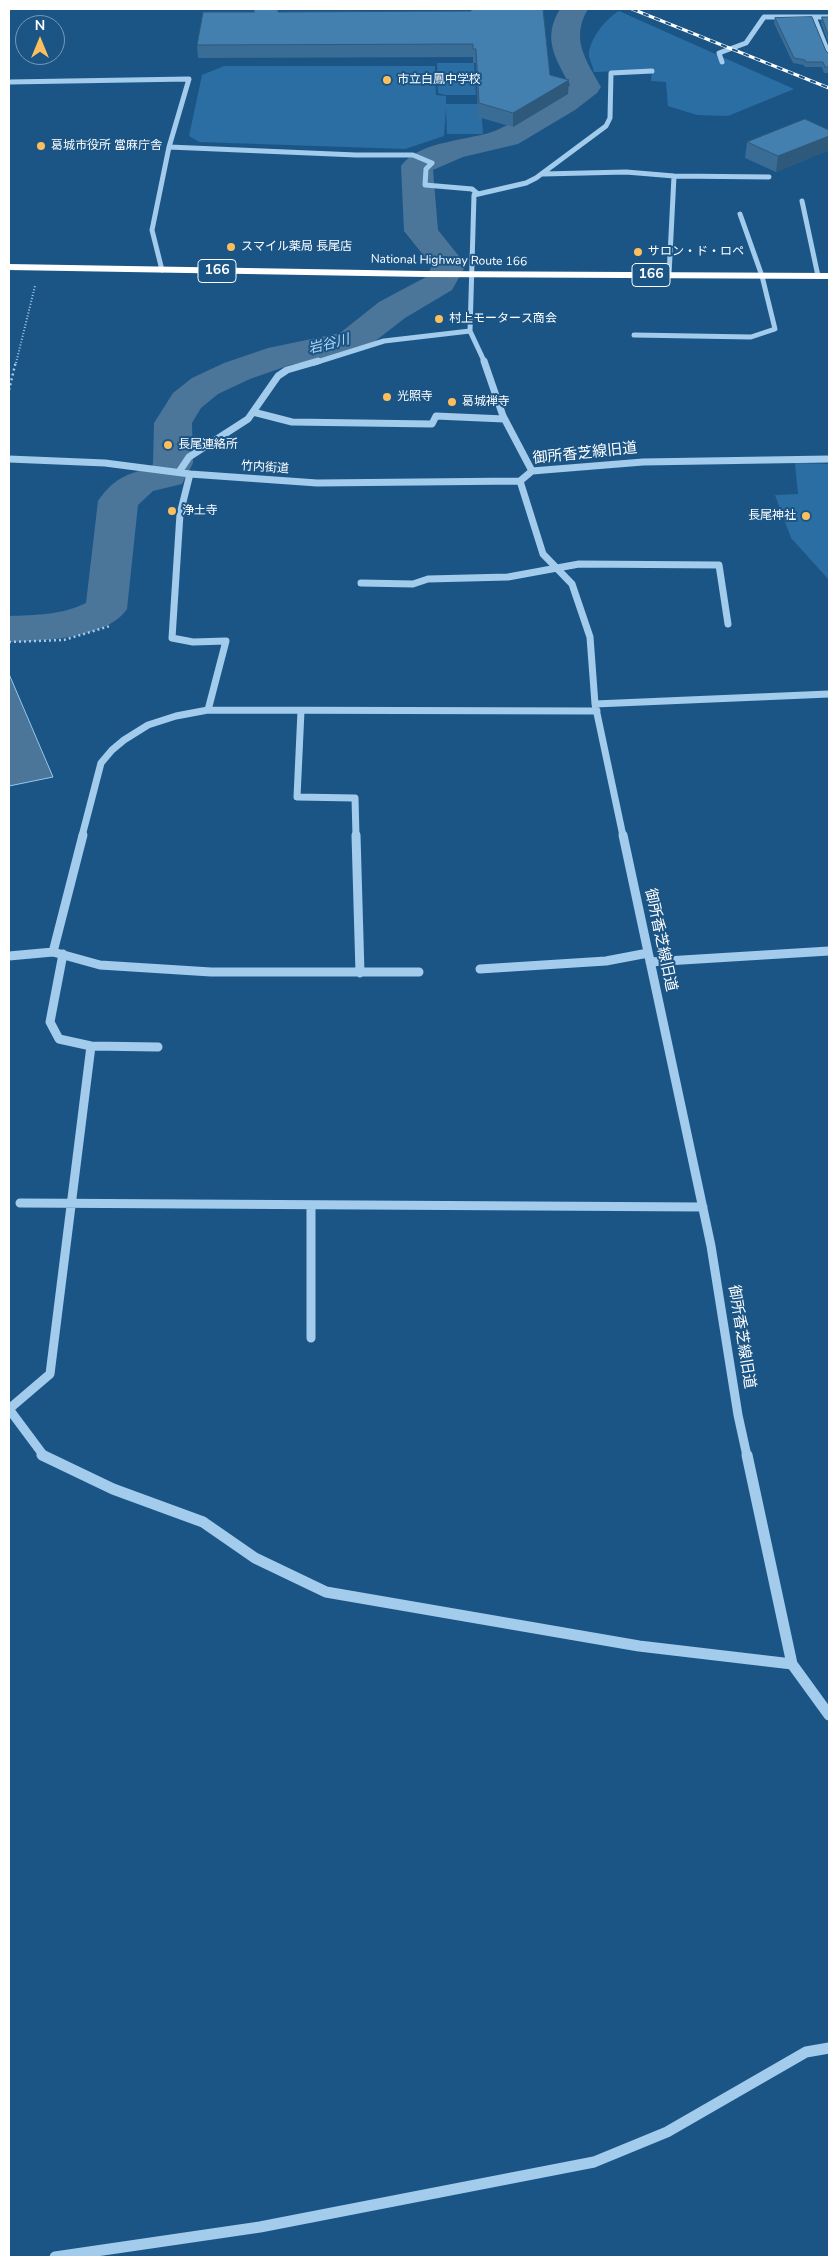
<!DOCTYPE html>
<html>
<head>
<meta charset="utf-8">
<style>
	body { margin:0 }
	#map { position:relative; width:838px; height:2266px; overflow:hidden; background:#1b5586; font-family:"Nunito Sans",sans-serif }
	canvas { display:block }
	.frame { position:absolute; inset:0; border:10px solid #fff; pointer-events:none }
	.north { position:absolute; left:15px; top:15px; width:50px; height:50px; box-sizing:border-box; background:#1b5586; border:1px solid #7699b6; border-radius:50%; rotate:0deg; font-size:14px; font-weight:700; line-height:20px; text-align:center; color:#fff }
	.north::after { content:''; display:block; margin:auto; width:18px; height:22px; background:#fdbe5e; clip-path:polygon(50% 0,100% 100%,50% 72%,0 100%) }
</style>
</head>
<body>
<div id="map">
<canvas width="838" height="2266"></canvas>
<div class="frame"></div>
<div class="north">N</div>
</div>
<script>
const g = document.querySelector('canvas').getContext('2d');
g.lineJoin = 'round';
function fillPath(path, color) { g.fillStyle = color; g.fill(path, 'evenodd'); }
function trace(path, color, width, dash) { g.strokeStyle = color; g.lineWidth = width; g.lineCap = dash ? 'butt' : 'round'; g.setLineDash(dash || []); g.stroke(path); }
function drawText(font, color, halo, rows, align = 'center') {
  g.font = font + ' "Nunito Sans","Noto Sans JP",sans-serif'; g.lineWidth = 4; g.setLineDash([]); g.textBaseline = 'middle'; g.strokeStyle = halo; g.fillStyle = color; for (const [text, x, y, turn = 0] of rows) {
    g.save(); g.translate(x, y); g.rotate((+turn || 0) * Math.PI / 180); g.textAlign = isNaN(turn) ? turn : align; if (halo) g.strokeText(text, 0, 0); g.fillText(text, 0, 0); g.restore();
  }
}
fillPath(new Path2D(`
	M619,11L794,89L728,116L697,115L668,106L666,82L651,81L652,70L594,72C593,67 590,61 589,56C588,41 606,18 619,11Z
	M437,63H474L476,95H445L438,93Z
	M224,66H435L436,95L446,96V104H481L483,134H447L446,108L444,136L405,149L199,142L189,136L202,75Z
	M795,463L829,464V580L791,538L775,495L798,494Z`), '#2b6ea3');
const water = new Path2D(`
	M9,674L53,777L9,786Z`);
fillPath(water, '#4b7599');
trace(water, '#95c8ee', 1);
fillPath(new Path2D(`
	M560,9H588C570,39 586,60 601,87L597,93L575,110L518,144L463,157L433,170L438,230L466,265L452,290L405,318L365,349L290,365L250,379L218,394L201,408L192,423L193,463L182,484L153,491L138,505L127,609C107,639 42,641 9,642V616C35,615 62,615 86,603L98,501C113,479 127,473 152,468L153,463L154,423L173,393L192,378L224,363L268,348L340,333L379,302L426,277L432,266L404,231L401,166C419,140 471,141 497,130C522,119 548,101 570,85C555,58 542,38 560,9Z`), '#4b7599');
trace(new Path2D(`
	M16,363L35,286`), '#a2cbec', 2, [1, 2]);
trace(new Path2D(`
	M9,390L16,361
	M9,642L64,640L110,626`), '#a2cbec', 2.5, [2, 3]);
trace(new Path2D(`
	M829,17H814L829,55
	M722,62L719,53L746,43L764,17H814
	M9,82L189,79L169,147L152,230L162,270
	M169,147L356,155H413L432,163L426,169L425,185L472,189L478,194
	M543,174L626,172L674,176L769,177
	M802,201L818,276
	M669,275L674,176
	M634,335L751,337L775,329L762,276L740,214
	M314,363L384,341L470,331
	M485,363L470,331L474,195L526,183L536,178L606,126L610,118L611,73L652,71`), '#a2cbec', 5);
trace(new Path2D(`
	M484,361L503,416L532,471
	M253,412L292,422L432,424L436,416L504,419
	M9,459L105,463L190,474L317,483L520,481
	M179,472L189,457L248,419L278,376L287,370L318,361
	M190,474L180,514L172,638L193,642L226,641L208,710
	M520,481L543,554L572,584L590,637L595,704L623,836
	M520,481L532,471L643,462L829,459
	M361,583L413,584L428,579L508,577L579,564L719,565L728,624
	M595,704L829,694
	M301,711L297,797L355,798L356,836
	M82,836L101,763L112,750L124,740L148,725L176,716L208,710L597,711`), '#a2cbec', 7);
trace(new Path2D(`
	M356,835L360,973
	M623,835L711,1246L738,1415L747,1456
	M53,952L100,965L211,972H419
	M63,954L50,1022L59,1039L91,1046L158,1047
	M9,956L53,952L83,835
	M650,962L829,951
	M480,969L606,961L648,953
	M20,1203L703,1207
	M311,1205V1338
	M44,1456L9,1409L50,1374L91,1046`), '#a2cbec', 9);
trace(new Path2D(`
	M42,1455L113,1489L203,1522L255,1558L326,1592L639,1646L792,1664
	M747,1455L792,1664L829,1715
	M55,2257L260,2227L594,2162L667,2132L806,2052L829,2048`), '#a2cbec', 11);
fillPath(new Path2D(`
	M9,264L425,271L829,273V279L425,277L9,270Z`), '#fff');
const rail = new Path2D(`
	M632,9L829,88`);
trace(rail, '#fff', 3);
trace(rail, '#1b5586', 2, [6]);
fillPath(new Path2D(`
	M471,11L550,75L568,94L513,127L478,117L476,63H473V57L198,58L197,45L254,12Z
	M822,17H829V44L821,23Z
	M775,18L829,54V73H824L822,67H805L804,65L793,63L774,23Z
	M829,130V150L776,172L745,158L747,142Z`), '#3a6d96');
fillPath(new Path2D(`
	M569,80L568,94L513,127V113Z
	M829,136V150L776,172L778,156Z`), '#2f597a');
const building = new Path2D(`
	M254,9H278V12L471,11V9H543L550,75L569,80L513,113L479,103L476,49H473V44L197,45L203,12H254Z
	M812,17L826,51L829,54V67H825L823,62H805V60L794,58L775,18Z
	M822,17H829V37Z
	M805,119L829,130V136L778,156L747,142Z`);
fillPath(building, '#437faf');
trace(building, '#2f597a', 1);
for (const [x, y, r, color] of [
	[387,80,5,"#fdbe5e"],
	[41,146,5,"#fdbe5e"],
	[231,247,5,"#fdbe5e"],
	[638,252,5,"#fdbe5e"],
	[439,319,5,"#fdbe5e"],
	[387,397,5,"#fdbe5e"],
	[452,402,5,"#fdbe5e"],
	[168,445,5,"#fdbe5e"],
	[172,511,5,"#fdbe5e"],
	[806,516,5,"#fdbe5e"]
]) { const dot = new Path2D(); dot.arc(x, y, r, 0, 2 * Math.PI); g.fillStyle = color; g.fill(dot); trace(dot, '#1b5586', 2); }
drawText('12px', '#fff', '#1b5586', [
	["市立白鳳中学校",397,80],
	["葛城市役所 當麻庁舎",51,146],
	["スマイル薬局 長尾店",241,247],
	["サロン・ド・ロペ",648,252],
	["村上モータース商会",449,319],
	["光照寺",397,397],
	["葛城禅寺",462,402],
	["長尾連絡所",178,445],
	["浄土寺",182,511],
	["長尾神社",796,516,"right"]
], 'left');
drawText('12px', '#fff', '#1b5586', [
	["National Highway Route 166",449,261,1],
	["竹内街道",265,468,4]
]);
for (const [x, y, w] of [
	[217,271,38],
	[651,275,38]
]) { const box = new Path2D(); box.roundRect(x - w / 2, y - 11.5, w, 23, 4); g.fillStyle = '#1b5586'; g.fill(box); trace(box, '#fff', 1); }
drawText('bold 14px', '#fff', null, [
	["166",217,271],
	["166",651,275]
]);
drawText('italic 14px', '#add5f3', '#1b5586', [
	["岩谷川",329,345,-14]
]);
drawText('15px', '#fff', '#1b5586', [
	["御所香芝線旧道",585,454,-6],
	["御所香芝線旧道",660,940,78],
	["御所香芝線旧道",741,1337,81]
]);
</script>
</body>
</html>
